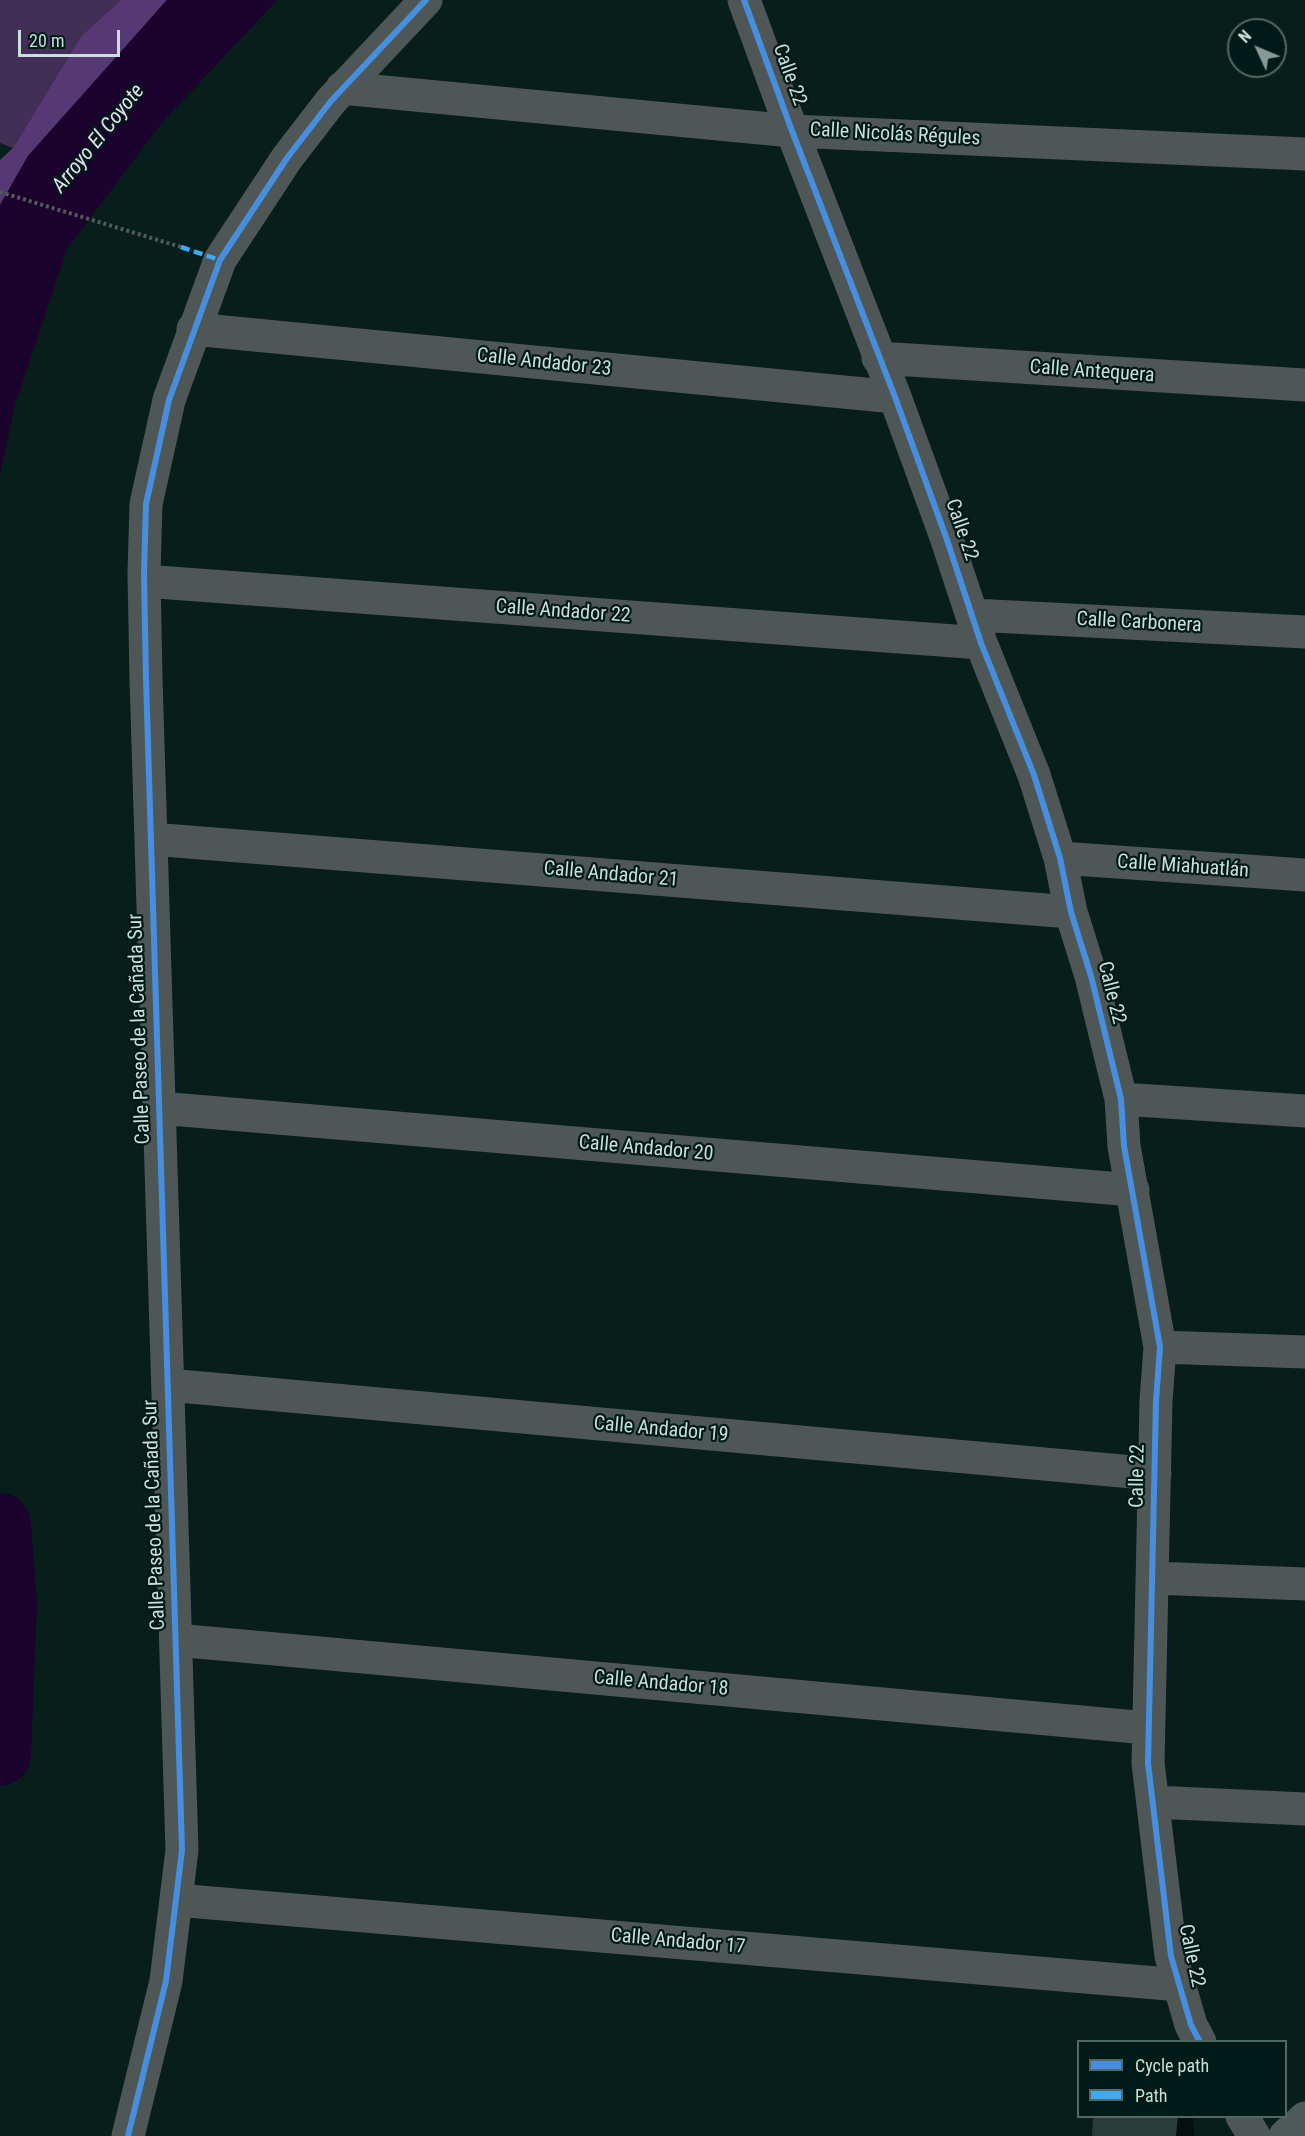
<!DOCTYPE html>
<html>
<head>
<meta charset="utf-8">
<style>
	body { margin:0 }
	#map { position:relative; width:1305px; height:2136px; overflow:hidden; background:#081e1b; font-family:"Roboto Condensed",sans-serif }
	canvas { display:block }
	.legend { position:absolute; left:1077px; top:2040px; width:210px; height:78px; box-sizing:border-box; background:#001b17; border:2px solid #516965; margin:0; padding:8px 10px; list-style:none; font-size:18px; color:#cadfdb }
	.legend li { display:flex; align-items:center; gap:12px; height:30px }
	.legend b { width:30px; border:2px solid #516965 }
	.north { position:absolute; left:1227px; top:18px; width:60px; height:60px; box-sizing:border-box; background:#001b17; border:2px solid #516965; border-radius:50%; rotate:314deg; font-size:16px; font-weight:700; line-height:24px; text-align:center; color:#cadfdb }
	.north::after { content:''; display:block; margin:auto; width:21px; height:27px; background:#869b98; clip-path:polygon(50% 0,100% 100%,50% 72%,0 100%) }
	.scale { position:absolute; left:18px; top:30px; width:102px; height:27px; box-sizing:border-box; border:3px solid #cadfdb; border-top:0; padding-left:8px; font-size:18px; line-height:21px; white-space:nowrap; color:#cadfdb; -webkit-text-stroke:4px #001b17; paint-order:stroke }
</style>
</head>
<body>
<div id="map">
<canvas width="1305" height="2136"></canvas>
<ul class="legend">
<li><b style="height:8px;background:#468fdf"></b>Cycle path</li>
<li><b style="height:8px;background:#3fa9f5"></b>Path</li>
</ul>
<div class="north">N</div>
<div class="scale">20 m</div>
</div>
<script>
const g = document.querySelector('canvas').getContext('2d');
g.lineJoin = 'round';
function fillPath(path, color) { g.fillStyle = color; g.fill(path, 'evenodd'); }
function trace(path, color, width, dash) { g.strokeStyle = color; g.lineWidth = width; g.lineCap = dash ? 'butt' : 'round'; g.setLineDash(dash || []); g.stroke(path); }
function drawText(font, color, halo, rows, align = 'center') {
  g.font = font + ' "Roboto Condensed",sans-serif'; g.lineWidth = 4.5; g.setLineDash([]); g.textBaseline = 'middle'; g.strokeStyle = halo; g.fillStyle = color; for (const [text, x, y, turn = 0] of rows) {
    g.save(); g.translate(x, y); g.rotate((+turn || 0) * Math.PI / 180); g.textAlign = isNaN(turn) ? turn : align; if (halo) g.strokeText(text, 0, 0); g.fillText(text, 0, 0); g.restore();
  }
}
fillPath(new Path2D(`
	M0,0H121L81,36L13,148L0,143Z`), '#422f56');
fillPath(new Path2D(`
	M121,0H167L28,156L0,205V160L13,148L81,36Z`), '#583874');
fillPath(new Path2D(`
	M167,0H277L160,125L67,249L14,409L0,475V205L28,156Z`), '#1b032d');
fillPath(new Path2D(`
	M1094,2116H1193L1194,2136H1093Z`), '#0007');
trace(new Path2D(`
	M0,1524L6,1604L0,1755`), '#1b032d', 62);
fillPath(new Path2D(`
	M1093,2116H1178L1176,2136H1092Z`), '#2a3c39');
trace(new Path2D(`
	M0,192L181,247`), '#515b59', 4, [3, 3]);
trace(new Path2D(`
	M744,0L792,131L895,397L946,537L981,643L1034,775L1060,858L1071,912L1091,976L1121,1099L1124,1146L1160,1347L1156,1401L1148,1763L1171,1956L1191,2025L1200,2042
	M342,88L792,131L1305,154
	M193,329L895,397
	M878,358L1305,385
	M144,581L981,643
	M973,615L1305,632
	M151,839L1071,912
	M1060,858L1305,875
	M1121,1099L1305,1111
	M159,1108L1133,1190
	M1160,1347L1305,1352
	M168,1385L1155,1474
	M1154,1578L1305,1584
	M176,1640L1147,1728
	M1154,1802L1305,1809
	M176,1900L1180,1985
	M1242,2116L1254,2136
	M128,2136L166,1981L182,1850L146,679L144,573L146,504L169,400L220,260L287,158L331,101L426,0`), '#4f5756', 33);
trace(new Path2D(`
	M1285,2136L1305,2118`), '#4e5a57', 33);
trace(new Path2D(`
	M181,247L220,260`), '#3fa9f5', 4.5, [9, 4.5]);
trace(new Path2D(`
	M744,0L792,131L895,397L946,537L981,643L1034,775L1060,858L1071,912L1091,976L1121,1099L1124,1146L1160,1347L1156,1401L1148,1763L1171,1956L1191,2025L1200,2042
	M128,2136L166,1981L182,1850L146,679L144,573L146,504L169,400L220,260L287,158L331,101L426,0`), '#468fdf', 6);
drawText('20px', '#cadfdb', '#001b17', [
	["Calle 22",789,75,70],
	["Calle Nicolás Régules",895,135,3],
	["Calle Andador 23",544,363,6],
	["Calle Antequera",1092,372,4],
	["Calle 22",961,530,71],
	["Calle Andador 22",563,612,4],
	["Calle Carbonera",1139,623,3],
	["Calle Miahuatlán",1183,867,4],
	["Calle Andador 21",611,875,5],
	["Calle 22",1111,993,76],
	["Calle Paseo de la Cañada Sur",140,1029,-92],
	["Calle Andador 20",646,1149,5],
	["Calle Andador 19",661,1430,5],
	["Calle 22",1138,1476,-89],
	["Calle Paseo de la Cañada Sur",155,1515,-92],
	["Calle Andador 18",661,1684,5],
	["Calle Andador 17",678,1942,5],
	["Calle 22",1191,1956,78]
]);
drawText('italic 21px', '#e8def2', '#001b17', [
	["Arroyo El Coyote",99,139,-51]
]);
</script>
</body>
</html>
